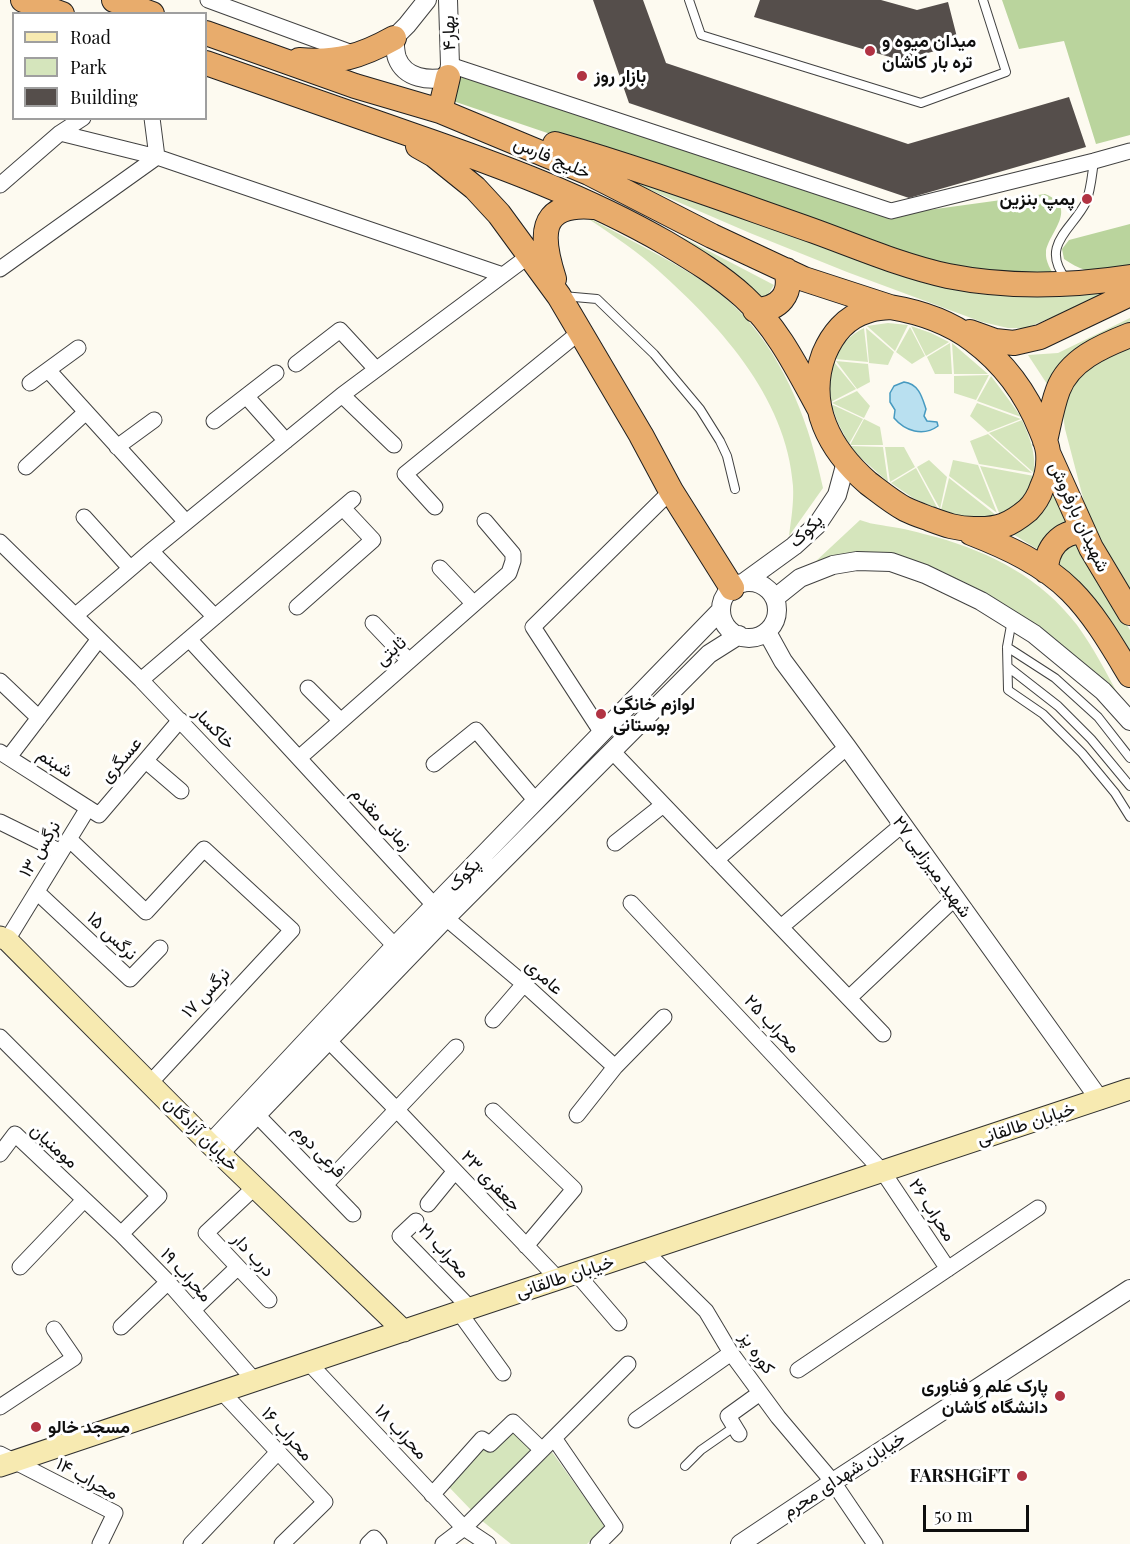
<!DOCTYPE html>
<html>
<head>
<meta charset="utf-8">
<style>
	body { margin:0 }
	#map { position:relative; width:1130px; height:1544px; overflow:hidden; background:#fdfaf0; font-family:"Playfair Display",serif }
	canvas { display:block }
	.legend { position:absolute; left:12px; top:12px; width:195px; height:108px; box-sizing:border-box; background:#fff; border:2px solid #9f9f9f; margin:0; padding:8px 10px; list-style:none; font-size:18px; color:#0e0e0e }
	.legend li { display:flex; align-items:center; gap:12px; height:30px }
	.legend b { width:30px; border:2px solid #9f9f9f }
	.scale { position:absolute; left:923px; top:1505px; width:106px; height:27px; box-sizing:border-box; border:3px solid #0e0e0e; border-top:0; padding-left:8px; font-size:18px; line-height:21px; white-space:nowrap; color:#0e0e0e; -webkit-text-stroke:4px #fff; paint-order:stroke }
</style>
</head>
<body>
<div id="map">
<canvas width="1130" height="1544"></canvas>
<ul class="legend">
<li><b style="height:8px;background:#f7eab1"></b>Road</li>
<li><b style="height:16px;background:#d5e5bc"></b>Park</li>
<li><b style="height:16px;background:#554e4b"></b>Building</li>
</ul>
<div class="scale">50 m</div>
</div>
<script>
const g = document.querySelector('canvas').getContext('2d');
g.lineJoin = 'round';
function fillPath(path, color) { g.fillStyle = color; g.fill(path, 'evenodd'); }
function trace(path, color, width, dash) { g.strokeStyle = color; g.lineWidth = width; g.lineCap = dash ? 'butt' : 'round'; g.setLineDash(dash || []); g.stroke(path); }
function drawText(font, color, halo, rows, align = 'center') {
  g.font = font + ' "Playfair Display",Vazirmatn,serif'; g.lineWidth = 6; g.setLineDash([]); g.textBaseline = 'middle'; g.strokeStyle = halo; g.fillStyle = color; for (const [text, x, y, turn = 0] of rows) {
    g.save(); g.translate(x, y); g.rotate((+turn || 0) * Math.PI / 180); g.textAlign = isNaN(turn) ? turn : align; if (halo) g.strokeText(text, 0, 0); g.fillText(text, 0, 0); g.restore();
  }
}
fillPath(new Path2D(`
	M604,170L1118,290L1026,328H1008L982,322L847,272L750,233Z
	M581,214C608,228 635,242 662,257C691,273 721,291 743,315C787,363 810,426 823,488L789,536C791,520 794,503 793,486C787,396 716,321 652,265C630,246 605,230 581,214Z
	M661,228L682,237L774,285L764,301Z
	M1130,318V324L1049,387L1028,355L1058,353Z
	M888,323L908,325L895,351L867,326Z
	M911,326L931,333L949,342L926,356Z
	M910,327L925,356L912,364L896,352Z
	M864,328L868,362L835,359C841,344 850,335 864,328Z
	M866,328L894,352L888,365L869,363Z
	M950,343L952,374H935L927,357Z
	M952,343L988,374H954Z
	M1130,346V596L1116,575L1087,513L1065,429L1062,408L1065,392L1086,366Z
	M836,361L868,364L870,382L857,389Z
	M834,362L856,389L831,402L829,383Z
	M989,375L976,400L954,393V376Z
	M991,376L1009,400L1021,417L977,401Z
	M857,391L870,406L864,418L832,403Z
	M977,403L1021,419L988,432L970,416Z
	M831,404L863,419L849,444L838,423Z
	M864,419L880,427L883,445H850Z
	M1022,420C1030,438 1036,453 1034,473L989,433Z
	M988,434L1032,473L979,464L970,441Z
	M850,446L883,447L888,482L861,458Z
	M885,447H904L915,467L890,482Z
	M929,460L947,477L940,509L917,467Z
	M953,460L978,465L997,513L949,476Z
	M980,466L1034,476C1026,498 1020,502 1000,515Z
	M916,468L938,509L913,498L891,483Z
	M949,478L997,516C978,521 960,516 941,510Z
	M1052,484L1093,570L1130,630V650C1113,624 1095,598 1072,576C1054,558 1032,546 1011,533Z
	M860,520C871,524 875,524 886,526C903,528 920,533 936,537C992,553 1041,578 1077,625C1093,647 1106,672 1119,696L1059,643L1024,618L844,555L816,561Z
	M513,1427L533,1448L473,1512L447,1485L482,1445Z
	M552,1452L605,1526L587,1544H511L481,1520Z`), '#d5e5bc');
fillPath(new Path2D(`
	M1002,0H1130V135L1096,144L1064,41L1019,49Z
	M457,72L892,215L1045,194C1080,208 1048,233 1046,252C1045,261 1051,271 1056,278L966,272L881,246L450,100Z
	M1130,224V269C1102,274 1089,276 1064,259L1062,249L1069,240Z`), '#bad49d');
const water = new Path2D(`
	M904,382C919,384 922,397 926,409L924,416L927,421L937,422L938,426C923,437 905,431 894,418L895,410L890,402V393L894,386Z`);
fillPath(water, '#b9e0f0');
trace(water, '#479ac0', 1.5);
fillPath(new Path2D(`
	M593,0H643L666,63L908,144L1069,97L1086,147L909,198L629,103Z
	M760,0H881L917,10L948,2L959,45L900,60L754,17Z`), '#554e4b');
const service = new Path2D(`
	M689,0L701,35L921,103L1006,72L983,0
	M1066,279C1039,245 1073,229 1086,202C1091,190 1092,174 1094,161
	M563,296L597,299L654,354L700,409L720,441L727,456L735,489
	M1012,620L1007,647L1008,690L1043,714L1082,753L1115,793L1130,817
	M1007,647L1055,678L1098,717L1130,758
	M1008,667L1058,706L1091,739L1130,786
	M685,1466L701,1450L734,1427`);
const minor = new Path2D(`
	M208,0L355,54
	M450,65L891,211L1094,161L1130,151
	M60,133L157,157L503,275
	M0,185L60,133L83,118
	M0,269L157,157L152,118
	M296,364L340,330L376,369
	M48,370L186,522
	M30,383L78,348
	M342,395L394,445
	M246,396L286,441
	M214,421L276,373
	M117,447L154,420
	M26,467L86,412
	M435,507L405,474L581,331
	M84,517L130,568
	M0,542L141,680L395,946
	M151,551L215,617
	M440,568L474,604
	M297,607L373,540L343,508
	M76,615L151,551L342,395L530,255
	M373,623L409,661
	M189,639L434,905
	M141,680L353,499
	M0,681L39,718
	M308,688L341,721
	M602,733L533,627L671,491
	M612,751L883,1034
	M0,752L99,815L180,720
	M9,757L99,639
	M299,758L509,573L513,561V554L485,521
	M146,761L181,791
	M434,764L476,730L536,801
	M0,822L61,852
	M69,839L146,912L204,849L292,930L150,1083
	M615,843L663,805
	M716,860L847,747
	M37,892L130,979L160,948
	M631,903L883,1172L948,1269
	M446,918L524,984L615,1067
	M781,927L902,825
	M7,940L88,808
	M849,998L955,898
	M493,1020L524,984
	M0,1037L159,1196L121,1234
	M328,1040L396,1109L558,1279
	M493,1111L574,1189L526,1246
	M257,1115L353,1214
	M577,1115L615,1067L664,1017
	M0,1154L15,1134L121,1234L168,1282L255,1381
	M325,1185L456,1047
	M255,1187L206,1233L269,1300
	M428,1204L455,1171
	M416,1221L400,1236L470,1308
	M645,1251L706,1311L731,1353L778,1417L833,1482L875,1544
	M20,1267L84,1200
	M576,1273L619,1323
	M193,1310L238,1267
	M459,1312L503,1373
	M121,1327L168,1282
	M309,1363L464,1528L488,1544
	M798,1370L1038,1208
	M222,1392L325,1502L282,1544
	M0,1407L74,1358L54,1329
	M636,1420L731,1353
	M739,1434L728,1416L760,1393
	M554,1438L615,1527L598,1544
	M0,1454L115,1513L100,1544
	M432,1495L482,1439L490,1444L513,1422L542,1450
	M191,1544L278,1452
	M368,1544L374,1538L379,1544
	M443,1544L464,1528L628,1364`);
const tertiary = new Path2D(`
	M427,0L407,25L394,38C395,44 395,52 397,58C405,79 429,81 448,77L450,65L448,0
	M721 610a28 28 0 1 1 56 0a28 28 0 1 1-56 0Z
	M743,583L794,546L817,525L837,495L846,462
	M775,598L800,578L833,565L857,561L891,562L925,574L981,601L1034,634L1103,691L1130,721
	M767,632L783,661L847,747L1100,1100
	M210,1144L395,946L721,610
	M220,1153L446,918L709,654L739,635
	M740,1544L833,1482L1130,1289`);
const secondary = new Path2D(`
	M0,937L7,940L210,1144L404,1331
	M0,1466L459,1312L1130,1089`);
const trunk = new Path2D(`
	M23,0L62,14
	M114,0L152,14
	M206,33L355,86L440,111L589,173L712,236L804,279L890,307
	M299,60C337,63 360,57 394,38
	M206,63C274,87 343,111 412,135C499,165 586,197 666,243C693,259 721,276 744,297C778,328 798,370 820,410
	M440,111L448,77
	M555,144C642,169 728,201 814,231C858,247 902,266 948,276C1008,288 1071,286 1130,277
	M418,146L434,155L475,188L499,214L559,296L641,435L671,491L732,588
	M554,279C541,238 536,202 594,207
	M890,307C920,312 948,321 973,340C1004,363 1027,395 1041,430C1044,437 1047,444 1048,452C1049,463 1047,477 1042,487C1039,496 1035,503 1028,510C1010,525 998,530 974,529C957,529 946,525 930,519C922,516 913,513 905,509C892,502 880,492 868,483C830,450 805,405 824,354C832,335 846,317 867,311C874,308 882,308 890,307Z
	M755,310C779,310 793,294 786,270
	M970,332L995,341L1014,343L1040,337L1130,294
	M1045,441C1049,424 1052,406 1058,390C1069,360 1102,346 1130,335
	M1049,455L1091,548L1130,613
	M971,533C1007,547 1044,564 1071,591C1095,615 1113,647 1130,675
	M1046,571C1046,548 1060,532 1083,531`);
trace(service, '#414141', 10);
trace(minor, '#414141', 17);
trace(tertiary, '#414141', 20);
trace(secondary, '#303030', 23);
trace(trunk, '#1f1f1f', 26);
trace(service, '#fff', 8);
trace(minor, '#fff', 15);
trace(tertiary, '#fff', 18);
trace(secondary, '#f7eab1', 21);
trace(trunk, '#e8ac6c', 24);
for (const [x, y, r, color] of [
	[870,51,6,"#b13343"],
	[582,76,6,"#b13343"],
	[1087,199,6,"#b13343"],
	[601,714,6,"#b13343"],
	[1060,1396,6,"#b13343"],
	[36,1427,6,"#b13343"],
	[1022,1476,6,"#b13343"]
]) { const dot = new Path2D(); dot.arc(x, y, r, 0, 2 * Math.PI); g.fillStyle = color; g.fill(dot); trace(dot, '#fff', 2); }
drawText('18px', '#0e0e0e', '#fff', [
	["بهار۴",449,33,-92],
	["خلیج فارس",552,158,23],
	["شهیدان بارفروش",1079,517,65],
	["پکوک",806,531,-45],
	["ثابتی",391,651,-41],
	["خاکسار",214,728,46],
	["عسگری",121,760,-49],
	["شبنم",55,763,33],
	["زمانی مقدم",381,819,47],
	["نرگس ۱۳",40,849,-59],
	["شهید میرزایی ۲۷",932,867,54],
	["پکوک",464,875,-46],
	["نرگس ۱۵",112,936,43],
	["عامری",544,977,42],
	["نرگس ۱۷",206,993,-47],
	["محراب ۲۵",772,1024,47],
	["خیابان طالقانی",1026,1124,-18],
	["خیابان آزادگان",201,1134,45],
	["مومنیان",54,1146,42],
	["فرعی دوم",319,1151,46],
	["جعفری ۲۳",491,1181,46],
	["محراب ۲۶",932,1210,57],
	["محراب ۲۱",444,1251,48],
	["درب دار",253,1255,47],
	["محراب ۱۹",186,1275,47],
	["خیابان طالقانی",565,1277,-18],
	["کوره پز",757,1353,55],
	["محراب ۱۸",401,1432,47],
	["محراب ۱۶",287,1434,47],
	["خیابان شهدای محرم",844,1475,-33],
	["محراب ۱۴",87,1479,29]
]);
drawText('bold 18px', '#0e0e0e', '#fff', [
	["میدان میوه و",882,41],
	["تره بار کاشان",882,62],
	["بازار روز",594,76],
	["پمپ بنزین",1075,199,"right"],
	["لوازم خانگی",613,704],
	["بوستانی",613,725],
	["پارک علم و فناوری",1048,1386,"right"],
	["دانشگاه کاشان",1048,1407,"right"],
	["مسجد خالو",48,1427],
	["FARSHGiFT",1010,1476,"right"]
], 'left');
</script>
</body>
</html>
